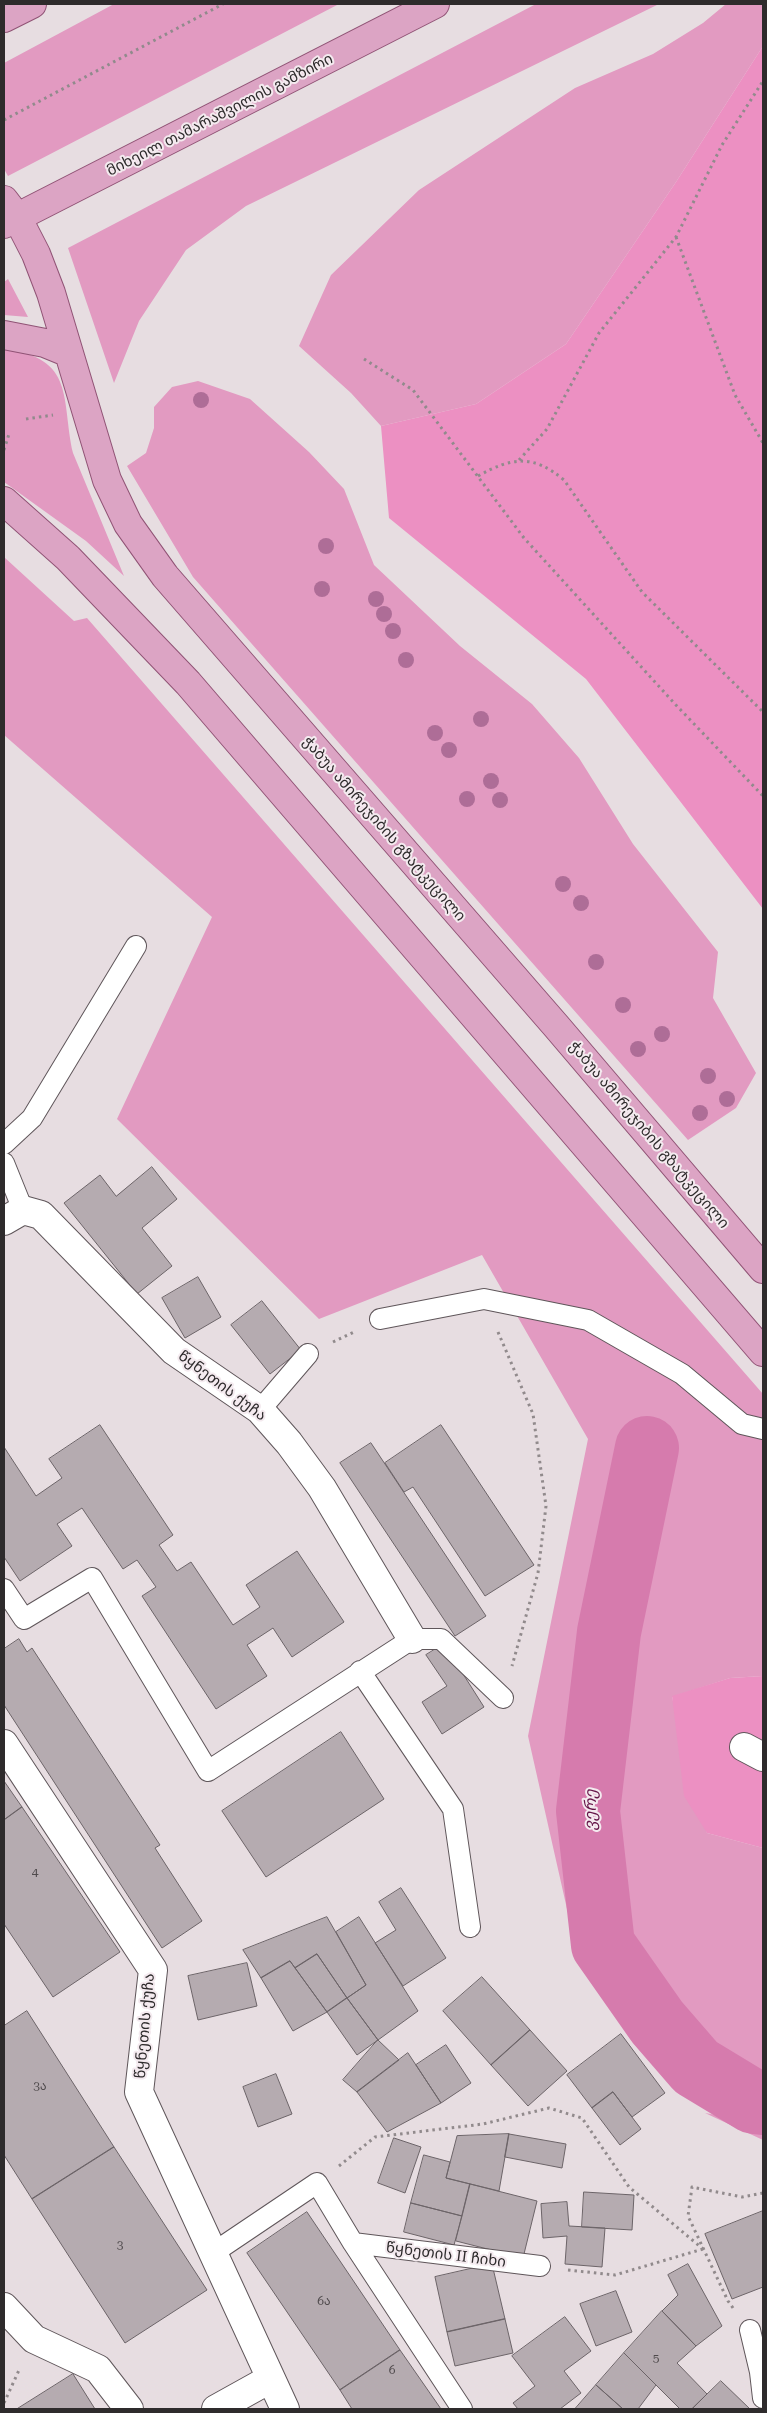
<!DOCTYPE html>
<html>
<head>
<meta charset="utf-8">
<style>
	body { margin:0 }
	#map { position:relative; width:767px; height:2413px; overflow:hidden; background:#e7dde1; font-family:"Roboto Serif",serif }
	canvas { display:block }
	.frame { position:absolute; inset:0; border:5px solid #2e2b2c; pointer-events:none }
</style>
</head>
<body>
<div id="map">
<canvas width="767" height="2413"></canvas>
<div class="frame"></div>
</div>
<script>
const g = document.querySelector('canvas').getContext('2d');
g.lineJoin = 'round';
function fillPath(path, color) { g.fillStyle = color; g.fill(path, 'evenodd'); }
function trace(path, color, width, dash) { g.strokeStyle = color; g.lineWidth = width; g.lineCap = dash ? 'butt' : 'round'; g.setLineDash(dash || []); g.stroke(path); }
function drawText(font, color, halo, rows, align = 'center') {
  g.font = font + ' "Roboto Serif","Noto Sans Georgian",serif'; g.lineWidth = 4; g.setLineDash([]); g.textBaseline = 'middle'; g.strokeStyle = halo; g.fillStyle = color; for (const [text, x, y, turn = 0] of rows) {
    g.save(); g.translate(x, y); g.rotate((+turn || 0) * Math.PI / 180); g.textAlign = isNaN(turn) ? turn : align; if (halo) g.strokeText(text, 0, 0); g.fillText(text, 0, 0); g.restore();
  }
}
fillPath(new Path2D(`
	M114,4H339L8,176L4,169V63Z
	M536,4H659L246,206L186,250L139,321L114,383L68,248Z
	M726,4H763V46L676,182L566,344L476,404L381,426L351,393L299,346L331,275L419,190L575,88L653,54L703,23Z
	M8,279L28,317L4,315V282Z
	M4,349C76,358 61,399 73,453L124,576L86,541L4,482Z
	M198,381L250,399L309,452L344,489L374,565L460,646L532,704L579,758L633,844L718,952L713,998L756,1073L736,1108L688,1140L193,577L127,466L146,453L154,428V407L172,387Z
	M4,557L74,621L87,618L763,1394V1676L730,1678L672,1697L707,1833L763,1848V2073L704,2046L613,1930L609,1811L665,1451L629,1446L571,1791L567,1909L528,1736L588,1439L482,1255L319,1319L117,1119L212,917L4,735Z
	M705,2113L763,2123V2140Z`), '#e29ac1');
fillPath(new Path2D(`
	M763,46V909L586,679L389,518L381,426L476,404L566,344L676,182Z
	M763,1676V1848L707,1833L684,1796L672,1696L730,1678Z`), '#ec90c2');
trace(new Path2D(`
	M647,1448L609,1632L588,1811L603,1945L657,2022L696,2067L754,2102L763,2103`), '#d67bad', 64);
const building = new Path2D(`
	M152,1167L177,1199L142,1228L172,1266L137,1294L64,1203L100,1175L116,1196Z
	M198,1277L221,1317L185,1338L162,1298Z
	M262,1301L301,1350L270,1374L231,1325Z
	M100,1425L173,1535L159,1545L177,1571L191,1562L233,1625L260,1607L246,1585L297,1551L344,1622L292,1657L273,1628L247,1645L267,1676L216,1709L142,1596L156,1587L137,1560L123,1569L82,1508L57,1524L72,1546L20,1581L4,1557V1447L36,1496L62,1478L49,1459Z
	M441,1425L534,1565L485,1596L413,1487L404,1492L385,1463Z
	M371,1443L486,1616L455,1636L340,1463Z
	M19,1639L27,1652L32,1648L160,1845L155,1848L202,1921L162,1948L4,1705V1649Z
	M444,1644L484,1707L442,1734L422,1702L447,1686L426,1655Z
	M341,1732L384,1799L266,1877L222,1811Z
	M4,1781L22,1807L4,1820Z
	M22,1807L120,1952L53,1997L4,1924V1820Z
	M401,1888L446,1958L403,1986L375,1943L396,1930L379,1902Z
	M327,1917L366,1985L347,1998L317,1954L295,1968L290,1961L261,1978L243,1950Z
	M359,1917L418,2011L378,2040L347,1998L366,1985L336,1932Z
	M317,1954L347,1998L327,2012L295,1968Z
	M290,1961L327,2012L293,2031L261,1978Z
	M247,1963L257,2006L198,2020L188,1976Z
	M482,1977L530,2030L491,2065L443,2011Z
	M347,1998L378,2040L357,2055L327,2012Z
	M27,2011L114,2147L32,2199L4,2155V2026Z
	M530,2030L567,2071L528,2106L491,2065Z
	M621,2034L665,2093L632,2117L613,2092L592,2108L567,2075Z
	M378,2040L399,2060L357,2092L343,2080Z
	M446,2045L471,2083L441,2103L416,2065Z
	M408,2053L441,2103L387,2132L357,2092Z
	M276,2074L292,2114L258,2127L243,2087Z
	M613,2092L641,2129L620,2145L592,2108Z
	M509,2134L566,2144L562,2168L505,2157Z
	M509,2134L499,2191L446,2178L457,2136Z
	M394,2138L421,2147L405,2193L378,2183Z
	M114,2147L207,2290L125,2343L32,2199Z
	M424,2155L450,2162L446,2178L470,2184L462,2216L411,2203Z
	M470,2184L537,2201L523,2258L456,2241Z
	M584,2192L634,2195L632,2230L582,2227Z
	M567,2202L569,2226L605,2228L602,2267L565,2264L567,2236L543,2238L541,2204Z
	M411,2203L462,2216L454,2245L404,2232Z
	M763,2211V2287L732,2299L705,2234Z
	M307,2212L400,2350L340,2390L247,2253Z
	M492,2264L505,2319L447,2332L435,2277Z
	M688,2264L722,2326L696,2346L662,2311L678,2295L668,2275Z
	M616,2291L632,2332L596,2346L580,2304Z
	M662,2311L696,2346L677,2363L707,2394L692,2409H680L624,2353Z
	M565,2317L591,2351L564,2371L581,2393L560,2409H518L513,2403L535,2386L512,2356Z
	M505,2319L513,2353L455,2366L447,2332Z
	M400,2350L441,2409H352L340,2390Z
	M624,2353L656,2385L638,2409H623L596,2385Z
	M73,2374L95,2409H17Z
	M721,2381L750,2409H692Z
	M596,2385L623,2409H575Z`);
fillPath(building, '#b5abb0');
trace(building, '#6c6468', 1);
const lane = new Path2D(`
	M4,1144L32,1118L136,946
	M4,1163L23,1210
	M380,1319L484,1299L588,1320L682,1374L742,1424L763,1429
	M260,1410L308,1354
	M4,1589L24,1619L92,1578L208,1771L412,1639H441L503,1698
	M360,1671L453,1809L470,1927
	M353,2243L540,2266
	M213,2253L317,2183L353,2243L462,2409
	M750,2330L760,2372L763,2398`);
const street = new Path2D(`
	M4,1221L23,1210L41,1215L174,1351L260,1410L289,1443L322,1488L412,1639
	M4,1744L153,1970L139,2092L285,2409
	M744,1747L763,1757
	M4,2307L34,2339L98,2369L129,2409
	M216,2409L270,2379`);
const primary = new Path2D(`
	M4,18L32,4
	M4,200L17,217L36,254L51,293L107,480L128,524L165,576L557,1027L763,1269
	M4,224L435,4
	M4,335L45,343L67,352
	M4,501L68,558L188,683L763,1352`);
trace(lane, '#5f565a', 22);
trace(street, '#5f565a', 30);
trace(primary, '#905375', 30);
trace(new Path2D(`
	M4,120L223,4
	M676,237L735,395L763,443
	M364,359L413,390L524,538L675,704L763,796
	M26,419L53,415
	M4,450L9,434
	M519,460L547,429L599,333L676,237L722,145L763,81
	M478,476C512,457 533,454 564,480L642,592L763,712
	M498,1332L533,1414L546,1506L538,1573L512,1666
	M333,1342L354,1332
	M339,2166L375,2137L483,2124L549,2108L582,2118L629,2187L703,2249
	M568,2270L615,2275L703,2249
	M733,2308L728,2301L688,2216L692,2187L742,2197L763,2193
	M4,2403L20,2368`), '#918a8c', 3, [2.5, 4]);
trace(lane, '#fff', 20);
trace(street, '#fff', 28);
trace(primary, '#dca4c4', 28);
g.fillStyle = '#ae6d97';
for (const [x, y] of [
	[201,400],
	[326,546],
	[322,589],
	[376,599],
	[384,614],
	[393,631],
	[406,660],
	[481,719],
	[435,733],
	[449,750],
	[491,781],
	[467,799],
	[500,800],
	[563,884],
	[581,903],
	[596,962],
	[623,1005],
	[662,1034],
	[638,1049],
	[708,1076],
	[727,1099],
	[700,1113]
]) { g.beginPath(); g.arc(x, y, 8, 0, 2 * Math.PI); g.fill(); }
drawText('12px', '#504b4d', null, [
	["4",35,1872],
	["3ა",40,2086],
	["3",120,2245],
	["6ა",324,2301],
	["5",656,2358],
	["6",392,2370]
]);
drawText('15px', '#2e2b2c', '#f4eaef', [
	["მიხეილ თამარაშვილის გამზირი",220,115,-27],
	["ჭაბუა ამირეჯიბის გზატკეცილი",384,829,49],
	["ჭაბუა ამირეჯიბის გზატკეცილი",649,1135,50],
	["წყნეთის ქუჩა",222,1386,37],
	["წყნეთის ქუჩა",145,2026,-85],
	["წყნეთის II ჩიხი",446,2255,7]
]);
drawText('italic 16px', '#661649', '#f4eaef', [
	["ვერე",591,1810,-89]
]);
</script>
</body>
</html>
